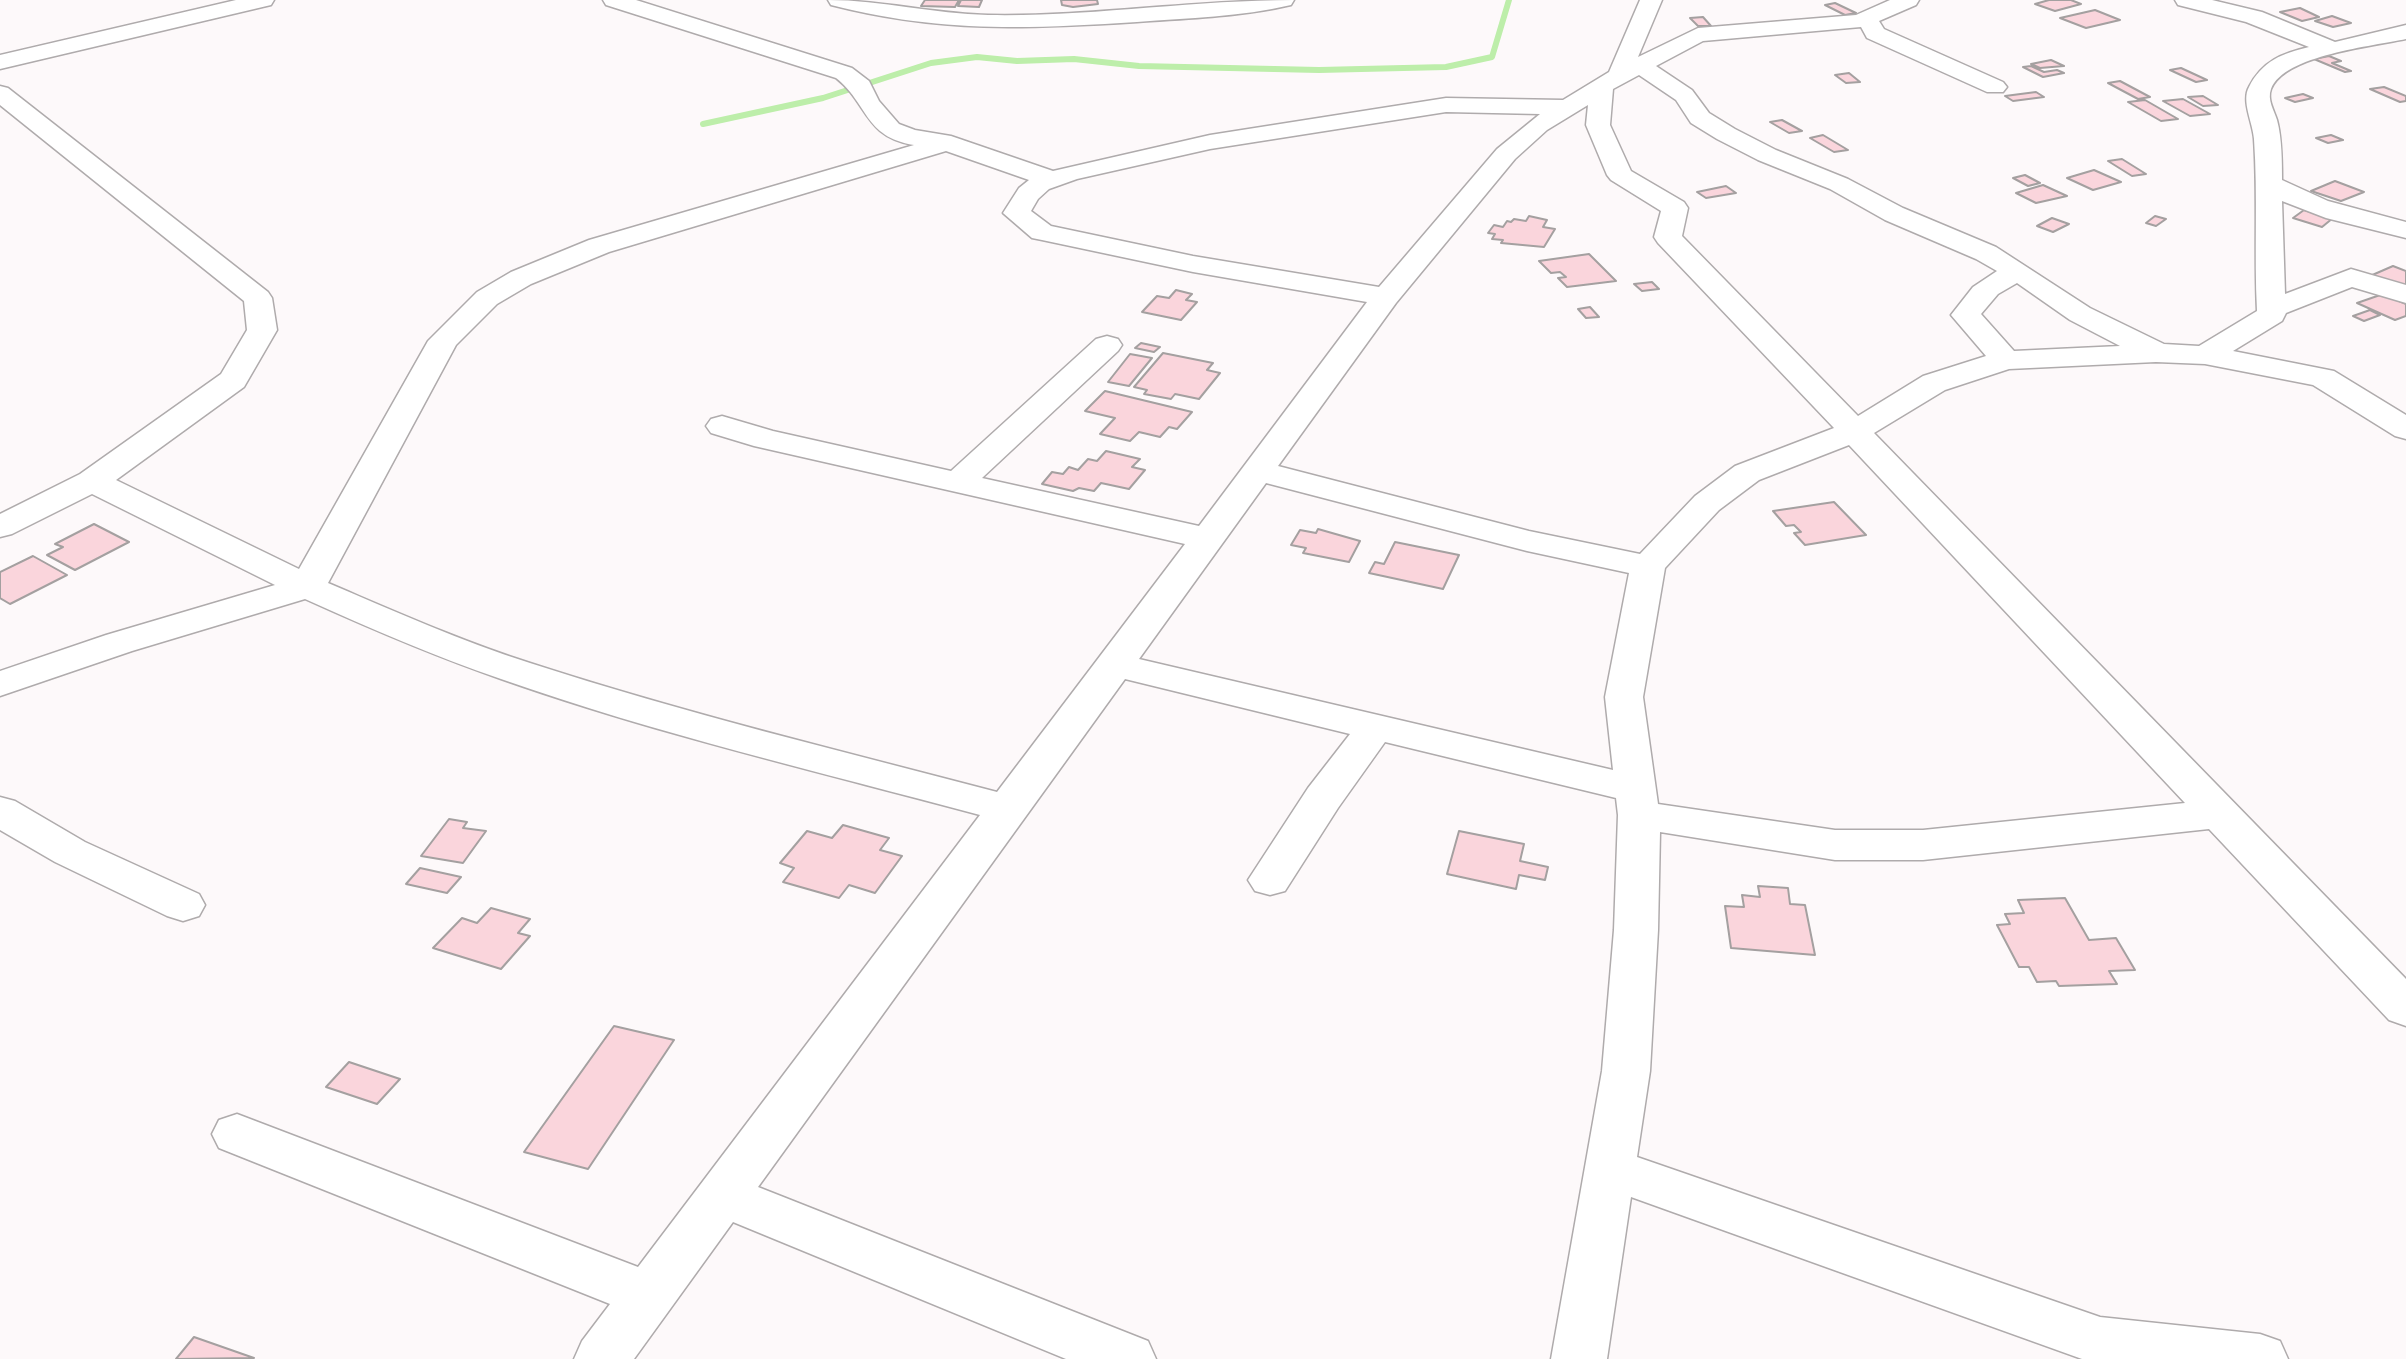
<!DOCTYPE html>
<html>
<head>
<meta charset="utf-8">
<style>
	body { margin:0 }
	canvas { display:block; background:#fdf9fa }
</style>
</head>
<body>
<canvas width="2406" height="1359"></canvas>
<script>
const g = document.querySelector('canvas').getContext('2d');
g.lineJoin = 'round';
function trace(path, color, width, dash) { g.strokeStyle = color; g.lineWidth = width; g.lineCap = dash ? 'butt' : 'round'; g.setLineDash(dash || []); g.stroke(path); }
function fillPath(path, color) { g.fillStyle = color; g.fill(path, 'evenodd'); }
trace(new Path2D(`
	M703,124L823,98L931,63L977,57L1017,61L1074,59L1139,66L1319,70L1446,67L1492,57L1509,0`), '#bdeeaa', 6);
const building = new Path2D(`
	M925,0H959L955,7L921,6Z
	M961,0H982L979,7L958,6Z
	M1061,0H1097L1098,4L1073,7L1062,5Z
	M2049,0H2071L2081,4L2055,11L2035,4Z
	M1835,3L1856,13L1845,15L1825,5Z
	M2300,8L2319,17L2302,21L2280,12Z
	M2095,10L2120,20L2086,28L2060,18Z
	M2332,16L2351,23L2333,27L2315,21Z
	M1703,17L1711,26H1698L1690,18Z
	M2329,56L2341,61L2332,63L2351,71L2345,72L2314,59Z
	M2051,60L2064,66L2040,68L2031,64Z
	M2031,66L2044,72L2057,70L2064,73L2043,77L2023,67Z
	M2181,68L2207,80L2196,82L2170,70Z
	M1849,73L1860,82L1846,83L1835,75Z
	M2120,81L2150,97L2138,99L2108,83Z
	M2384,87L2406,96V101L2400,102L2370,89Z
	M2036,92L2044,97L2013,101L2005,96Z
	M2303,94L2313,98L2295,102L2285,98Z
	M2203,96L2218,105L2203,106L2188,97Z
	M2183,99L2210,114L2190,116L2163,101Z
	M2145,100L2178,119L2161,121L2128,102Z
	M1782,120L1802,131L1789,133L1770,122Z
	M1823,135L1848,150L1834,152L1810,138Z
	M2331,135L2343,140L2328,143L2316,138Z
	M2122,159L2146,174L2132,176L2108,161Z
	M2094,170L2121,182L2093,190L2067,178Z
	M2025,175L2040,183L2028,186L2013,178Z
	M2335,181L2364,192L2341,201L2311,191Z
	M2043,185L2067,196L2036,203L2016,193Z
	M1726,186L1736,193L1706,198L1697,192Z
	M2304,210L2333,218L2322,227L2293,218Z
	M1529,216L1547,220L1543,227L1555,229L1544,247L1501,243L1503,240L1492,239L1495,234L1488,233L1494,225L1503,227L1507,221L1511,222L1514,219L1526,221Z
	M2155,216L2166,219L2156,226L2146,223Z
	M2052,218L2069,224L2053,232L2037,226Z
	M1589,254L1616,281L1567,287L1558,278L1566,277L1560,272L1551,273L1539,261Z
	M2393,266L2406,271V286L2370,276Z
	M1652,282L1659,289L1642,291L1634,284Z
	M1176,290L1192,294L1186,300L1197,302L1181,320L1142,312L1157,296L1169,298Z
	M2383,294L2406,304V316L2395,320L2357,303Z
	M1590,307L1599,317L1586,318L1578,309Z
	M2370,310L2380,315L2364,321L2353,316Z
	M1141,343L1160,347L1154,352L1135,348Z
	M1163,353L1213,363L1207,370L1220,373L1199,399L1175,394L1171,399L1144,394L1147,390L1134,387Z
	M1130,354L1152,358L1129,386L1108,382Z
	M1105,391L1192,412L1177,429L1169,427L1160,437L1139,432L1130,441L1100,434L1115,418L1085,411Z
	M1106,451L1140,459L1132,467L1145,470L1129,489L1101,483L1094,491L1079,488L1073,491L1042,484L1052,472L1063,474L1069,467L1078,470L1088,459L1097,461Z
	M1834,502L1866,535L1805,545L1794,533L1801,532L1794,525L1786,526L1773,511Z
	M94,524L129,542L75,570L47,555L63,547L55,544Z
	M1318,529L1360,541L1349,562L1303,553L1306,548L1291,545L1300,530L1316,533Z
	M1395,542L1459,555L1443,589L1369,573L1375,562L1384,564Z
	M33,556L67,575L10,604L0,598V572Z
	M449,819L467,822L463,828L486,831L463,863L421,856Z
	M843,825L889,838L880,850L902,856L875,893L849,885L839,898L783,882L794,868L780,863L807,831L832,838Z
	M1459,831L1524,844L1520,861L1548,867L1545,880L1519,875L1516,889L1447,874Z
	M420,868L461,877L447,893L406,884Z
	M1758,886L1788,888L1790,904L1805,905L1815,955L1731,948L1725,906L1744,907L1742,895L1760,897Z
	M2065,898L2089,940L2116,938L2135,970L2109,971L2117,984L2059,986L2056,981L2037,982L2029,967H2019L1997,925L2010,924L2005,914L2024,913L2018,900Z
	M491,908L530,919L518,933L530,936L501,969L433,948L462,918L477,923Z
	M614,1026L674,1040L588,1169L524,1152Z
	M349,1062L400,1079L377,1104L326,1087Z
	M194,1337L254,1358L176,1359Z`);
fillPath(building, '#fad5dc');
trace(building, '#a4a0a0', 2);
const minor = new Path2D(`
	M236,0H274L271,5L0,69V55Z
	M603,0H636L852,68L869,81L879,101L899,124L915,130L951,136L1053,171L1210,135L1446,98L1563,100L1609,72L1640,0H1662L1638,57L1698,28L1856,15L1890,0H1919L1916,5L1879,21L1884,29L2003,82L2007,87L2003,92H1987L1867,38L1861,27L1703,41L1656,66L1692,90L1709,113L1735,129L1776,150L1848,179L1903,208L1996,247L2090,308L2164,344L2199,346L2257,311C2254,254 2258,196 2254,139C2253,123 2241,101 2249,87C2262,61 2283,53 2309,47L2246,22L2178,5L2175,0H2212L2262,12L2335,42L2406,25V39C2374,46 2284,55 2271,89C2267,100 2274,110 2277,120C2282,138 2282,162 2282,180L2328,201L2406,222V238L2326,218L2282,201L2285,294L2351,269L2406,285V303L2352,287L2286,313L2282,321L2233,351L2334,371L2406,415V439L2395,436L2313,385L2205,364L2156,362L2009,369L1945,390L1874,433L2406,979V1026L2389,1020L2209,829L1923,860H1835L1660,832L1658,930L1650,1071L1637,1157L2100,1317L2260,1334L2280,1341L2288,1359H2082L1631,1197L1607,1359H1551L1602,1071L1614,930L1618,815L1616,798L1385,742L1338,808L1285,891L1270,895L1255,891L1248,880L1308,788L1350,734L1125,679L758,1187L1148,1341L1156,1359H1066L733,1222L634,1359H574L582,1341L610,1304L219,1148L212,1134L219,1120L237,1114L638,1267L980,815C820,772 657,734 501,679C434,656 369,628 305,599L132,651L0,696V671L106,635L275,585L92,494L12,534L0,537V514L80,474L221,374L247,330L244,301L0,105V86L8,88L268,292L272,298L277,330L244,387L116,480L299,569L428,341L477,292L511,272L589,240L914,145C864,137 868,103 836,78L606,5ZM1639,75L1676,100L1691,123L1717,139L1758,160L1830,189L1885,220L1976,259L1997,271L1973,287L1951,315L1986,356L1923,376L1858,416L1682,236L1688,208L1684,202L1631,171L1610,125L1613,89ZM1588,105L1586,125L1607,175L1611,180L1661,211L1654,237L1658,243L1834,428L1735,466L1695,496L1640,554L1529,531L1278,466L1396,303L1515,159L1547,130ZM1446,112L1540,114L1497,149L1379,287L1193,256L1051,226L1031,211L1038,199L1049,189L1077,179L1210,149ZM946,151L1029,180L1019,188L1003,213L1032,238L1042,240L1193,272L1367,302L1199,526L982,478L1118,351L1122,345L1118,339L1107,336L1096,339L951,471L773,431L722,416L711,419L706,426L711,433L754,446L1185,544L997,792C841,751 684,713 530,663C461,641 394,611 328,583L456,345L497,304L531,284L609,252ZM2017,283L2070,320L2120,346L2014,351L1981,314L1998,294ZM1849,445L2185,803L1923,830H1835L1658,804L1643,697L1665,568L1719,510L1759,480ZM1266,483L1527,551L1629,573L1605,697L1613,770L1139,659Z
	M828,0C882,0 934,14 988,15C1090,17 1192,0 1294,0L1291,5C1240,17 1189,18 1137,22C1027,29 940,33 831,5Z
	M0,797L15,801L85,842L199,894L205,905L199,916L183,921L167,916L55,862L0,830Z`);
trace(minor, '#afabac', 3);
fillPath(minor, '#fff');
</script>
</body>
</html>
